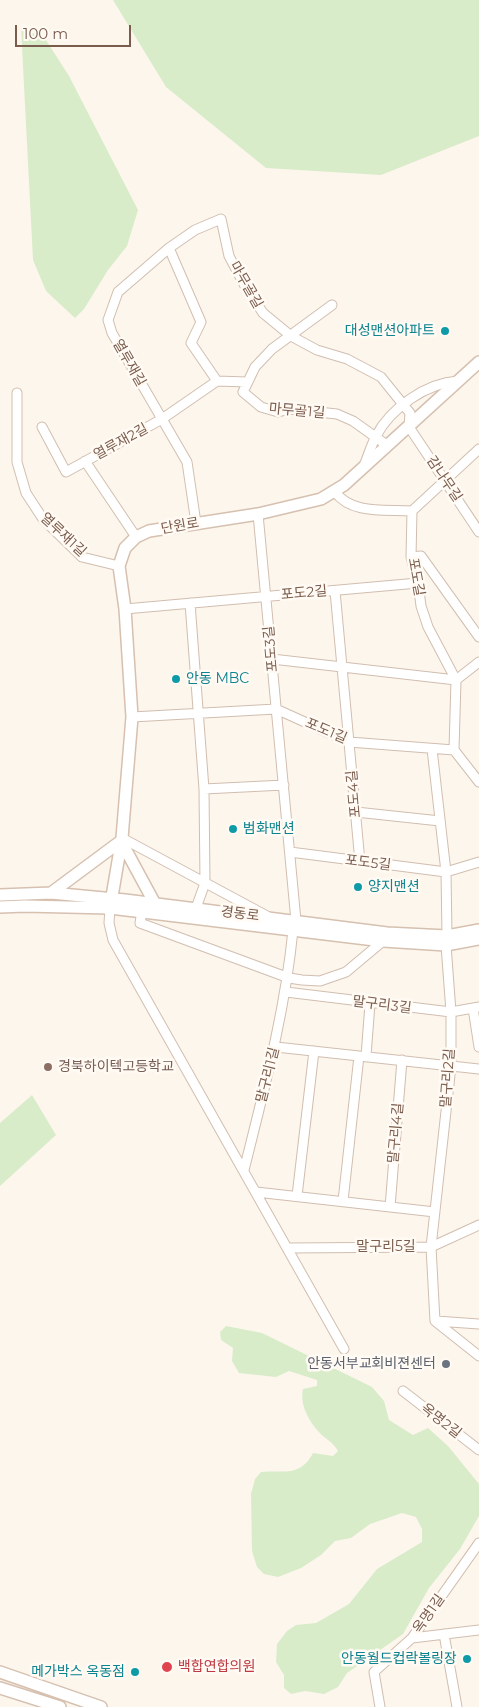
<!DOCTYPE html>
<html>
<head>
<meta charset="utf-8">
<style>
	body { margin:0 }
	#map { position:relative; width:479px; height:1707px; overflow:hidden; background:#fdf6ec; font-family:Montserrat,sans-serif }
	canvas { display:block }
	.scale { position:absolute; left:15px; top:25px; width:116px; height:22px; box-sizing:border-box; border:2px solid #7a5c4d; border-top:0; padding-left:6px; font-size:15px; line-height:18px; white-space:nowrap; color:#7a5c4d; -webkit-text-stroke:4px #fffaf3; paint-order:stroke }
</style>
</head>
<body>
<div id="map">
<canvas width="479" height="1707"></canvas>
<div class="scale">100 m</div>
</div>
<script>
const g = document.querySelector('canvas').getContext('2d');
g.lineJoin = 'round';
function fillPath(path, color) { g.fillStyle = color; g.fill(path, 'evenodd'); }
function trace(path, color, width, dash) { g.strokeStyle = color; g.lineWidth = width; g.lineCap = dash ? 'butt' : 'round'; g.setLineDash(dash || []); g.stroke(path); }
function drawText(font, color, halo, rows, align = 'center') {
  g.font = font + ' Montserrat,"Noto Sans KR",sans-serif'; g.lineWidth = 5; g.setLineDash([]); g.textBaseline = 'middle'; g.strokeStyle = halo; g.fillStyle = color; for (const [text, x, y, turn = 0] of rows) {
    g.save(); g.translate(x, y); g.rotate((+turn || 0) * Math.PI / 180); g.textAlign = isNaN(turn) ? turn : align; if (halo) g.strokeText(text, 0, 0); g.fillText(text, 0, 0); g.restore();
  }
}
fillPath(new Path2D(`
	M113,0H479V136L381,175L266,168L166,87Z
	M21,27L46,40L69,76L138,210L127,246L108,270L84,309L75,318L46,291L33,260Z
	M32,1095L56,1135L0,1186V1123Z
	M226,1326L262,1333L372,1387L384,1401L389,1420L413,1435L428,1428L448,1446L479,1484V1516L460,1549L429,1588L403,1634L347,1673L338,1687L324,1694L305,1691L291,1694L284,1688V1675L276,1662L277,1644L287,1631L296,1625L316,1623L349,1604L377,1569L422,1542V1529L416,1517L402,1513L370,1524L351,1538L335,1541L321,1555L301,1568L278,1577L264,1574L257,1567L252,1551L251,1494L255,1479L261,1472C286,1470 300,1477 313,1453L333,1456L338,1451C334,1444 329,1441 323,1436C311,1425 299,1406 303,1389L317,1386V1380L289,1371L276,1377L239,1373L232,1361L233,1348L221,1340L220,1332Z`), '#d8ecc9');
const street = new Path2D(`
	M169,248L201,322L191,343L217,381
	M332,305L272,349L255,367L243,392L261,407L278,412L289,409L337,414L353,421L388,446
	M217,381L247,382
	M17,393V462L26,493L43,519L82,557L119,566
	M42,427L66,472L162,419L217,381
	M479,449L412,511L411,557L418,583L421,606L428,627L456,680L454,750L479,782
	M85,461L136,537
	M364,466C368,456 371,446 376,436C391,408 426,383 458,381
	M335,492C352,515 386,509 412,511
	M258,514L296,921
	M196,523L187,462L112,333L108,320L118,292L169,248L195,230L221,219L229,256L245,286L263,313L291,336L317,350L347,359L381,377L410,413L409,427L479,532
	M411,557L421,556L479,637
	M335,591L360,862
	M190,603L204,789L205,883L196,908
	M125,609L418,583
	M272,659L456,680L479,662
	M132,717L276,709L349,742L454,750
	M432,749L446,872L447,936
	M204,789L284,785
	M356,812L440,821
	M122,838L267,916
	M290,852L446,872L479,862
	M110,908L109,923L113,940L344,1349
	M142,911L140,923L289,978L302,980L320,981L346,972L383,941
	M446,945L451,1012V1066L431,1247L435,1321L479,1356
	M286,992L451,1012L479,1007
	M473,1008L479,1047
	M276,1047L479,1069
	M366,1056L370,1004
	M244,1170C264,1090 285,1012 293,930
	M256,1192L435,1212
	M297,1196L314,1051
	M343,1201L359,1056
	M390,1207L402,1060
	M288,1248L431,1247L479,1225
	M436,1321L479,1324
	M403,1391L479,1450
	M444,1634L457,1707
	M412,1638L479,1630
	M380,1707L374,1672L412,1638L479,1543`);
const secondary = new Path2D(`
	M51,893L121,841L154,902
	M0,895L51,893L125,900L387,933L447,936L479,930
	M0,907L25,906L110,908L383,941L446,945L479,939
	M110,908L122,838L132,717L125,609L119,566L125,548L136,537L149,531L258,514L321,499L344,485L479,362
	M0,1672L101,1707
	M0,1688L60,1707`);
trace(street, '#d1beb0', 11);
trace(secondary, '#d6c0b0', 14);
trace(street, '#fff', 9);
trace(secondary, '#fff', 11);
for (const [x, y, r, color] of [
	[445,331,5,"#0f9aa8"],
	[176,679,5,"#0f9aa8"],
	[233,829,5,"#0f9aa8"],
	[358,887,5,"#0f9aa8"],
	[48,1067,5,"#8d6e63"],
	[446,1364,5,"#6b7280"],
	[467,1659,5,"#0f9aa8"],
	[167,1667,6,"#e0444e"],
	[135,1672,5,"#0f9aa8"]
]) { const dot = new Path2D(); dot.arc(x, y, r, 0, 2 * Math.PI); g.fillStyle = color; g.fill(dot); trace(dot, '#fffaf3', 2); }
drawText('14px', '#7a5c4d', '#fffaf3', [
	["마무골길",246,285,60],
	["열루재길",129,363,60],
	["마무골1길",297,411,5],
	["열루재2길",121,442,-29],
	["감나무길",444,479,56],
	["단원로",180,526,-10],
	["열루재1길",63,535,43],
	["포도길",416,577,80],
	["포도2길",304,593,-5],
	["포도3길",271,649,-95],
	["포도1길",326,731,23],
	["포도4길",354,794,-95],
	["포도5길",368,863,7],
	["경동로",240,914,7],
	["말구리3길",382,1005,7],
	["말구리1길",268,1075,-76],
	["말구리2길",448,1078,-86],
	["말구리4길",396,1133,-85],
	["말구리5길",386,1247],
	["옥명2길",441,1421,38],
	["옥명1길",429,1614,-55]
]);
drawText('14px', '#0d838f', '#fffaf3', [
	["대성맨션아파트",435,331],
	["안동 MBC",186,679,"left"],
	["범화맨션",243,829,"left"],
	["양지맨션",368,887,"left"],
	["안동월드컵락볼링장",457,1659],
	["메가박스 옥동점",125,1672]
], 'right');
drawText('14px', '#785e54', '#fffaf3', [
	["경북하이텍고등학교",58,1067]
], 'left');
drawText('14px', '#5b616d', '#fffaf3', [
	["안동서부교회비젼센터",436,1364]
], 'right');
drawText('14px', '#be3a42', '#fffaf3', [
	["백합연합의원",178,1667]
], 'left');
</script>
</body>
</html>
